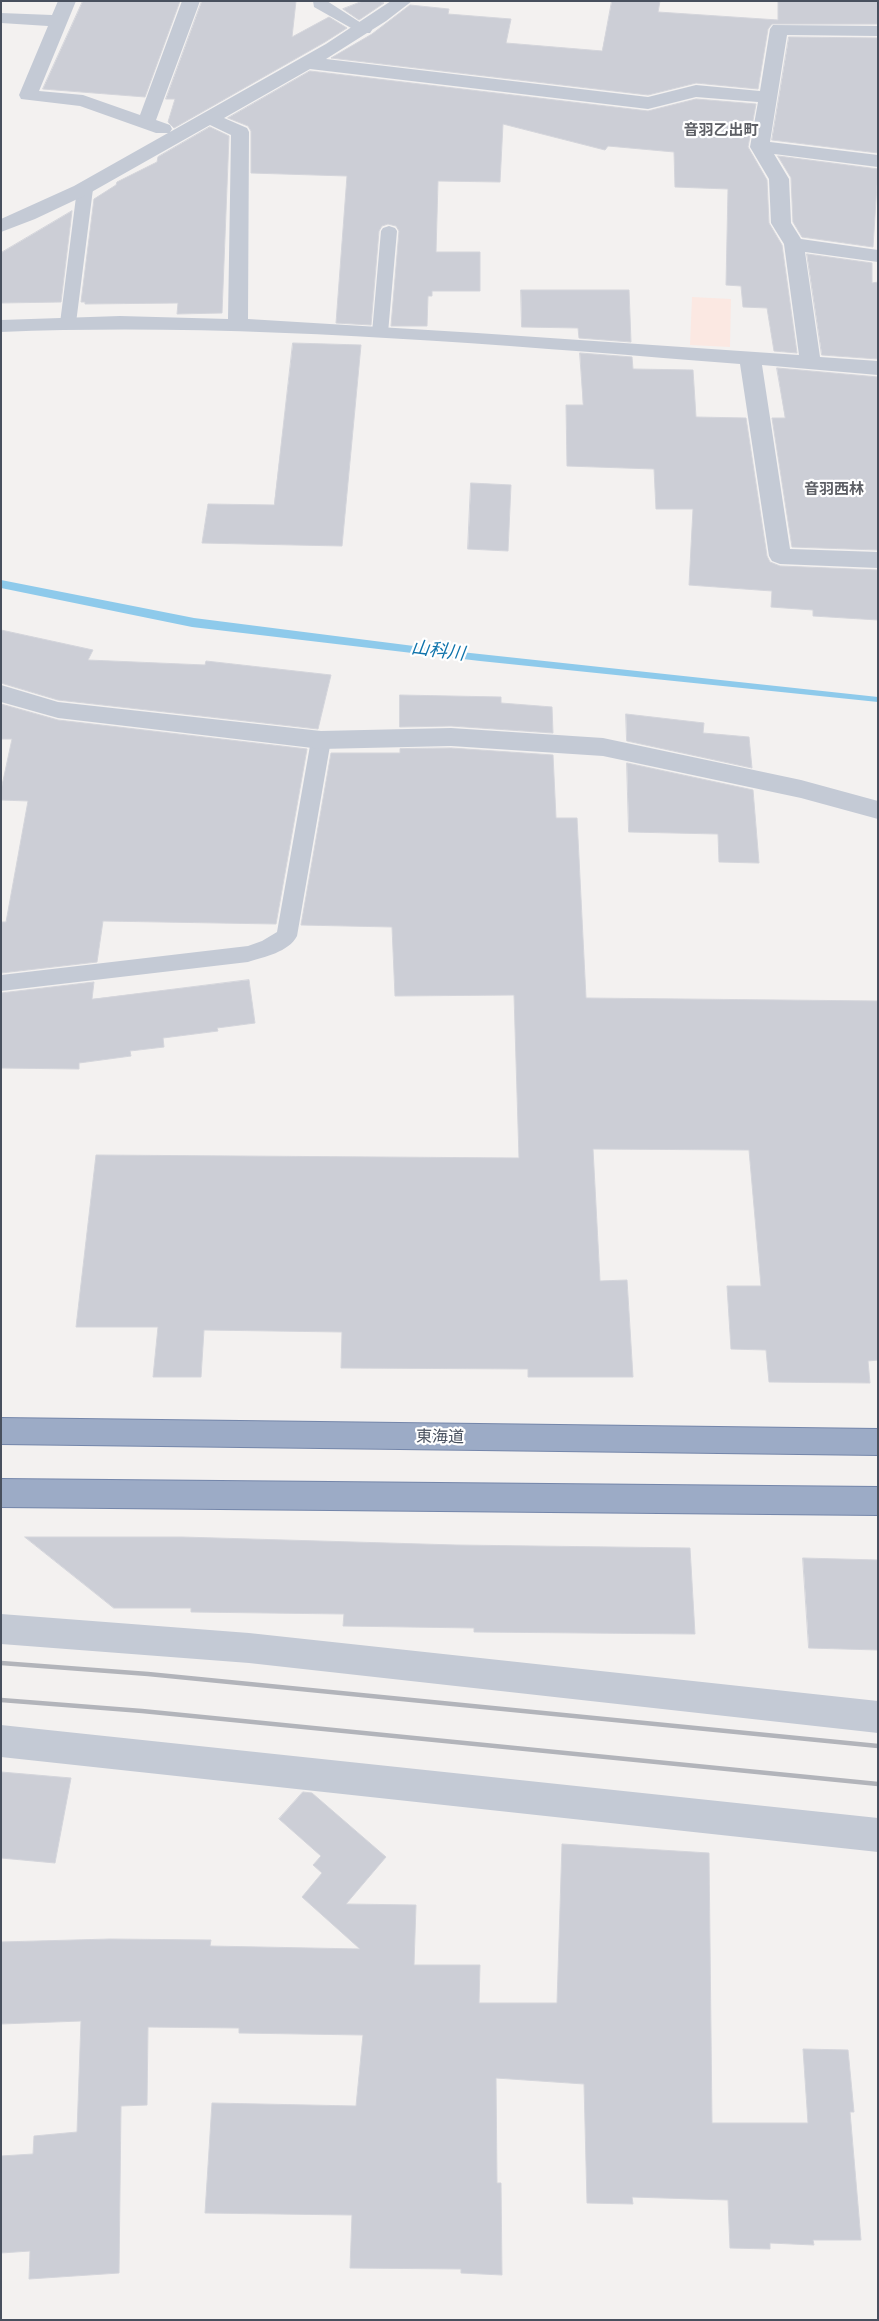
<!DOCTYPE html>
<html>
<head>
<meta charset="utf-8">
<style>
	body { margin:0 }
	#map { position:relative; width:879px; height:2321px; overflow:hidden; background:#f3f1f0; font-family:Quicksand,sans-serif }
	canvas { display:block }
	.frame { position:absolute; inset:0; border:2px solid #48505e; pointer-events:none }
</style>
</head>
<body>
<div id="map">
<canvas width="879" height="2321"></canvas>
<div class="frame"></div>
</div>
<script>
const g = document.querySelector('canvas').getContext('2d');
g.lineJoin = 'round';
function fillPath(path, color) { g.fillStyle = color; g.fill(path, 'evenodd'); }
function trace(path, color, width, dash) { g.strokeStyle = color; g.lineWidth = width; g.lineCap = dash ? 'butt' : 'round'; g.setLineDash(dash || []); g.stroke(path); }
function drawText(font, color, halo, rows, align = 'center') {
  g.font = font + ' Quicksand,"Noto Sans JP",sans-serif'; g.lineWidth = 4.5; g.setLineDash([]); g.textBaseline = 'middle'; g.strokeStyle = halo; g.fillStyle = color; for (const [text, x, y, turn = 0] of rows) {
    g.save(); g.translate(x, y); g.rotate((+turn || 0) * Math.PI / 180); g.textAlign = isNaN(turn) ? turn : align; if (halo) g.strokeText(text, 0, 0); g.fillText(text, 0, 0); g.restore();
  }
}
fillPath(new Path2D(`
	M692,297L731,299L730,347L690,345Z`), '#fbe8e2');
fillPath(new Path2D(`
	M1,580L194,618L461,652L878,697V702L480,661L192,627L1,588Z`), '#8ecaeb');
const building = new Path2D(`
	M83,1H180L145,97L43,89Z
	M202,1H296L292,37L329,17L347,28L325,42L174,128L168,122L175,99H166Z
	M363,1H379L384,3L359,20L343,9Z
	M612,1H660L658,12L778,20V1H878V24H772L768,29L758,89L696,83L648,95L331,58L372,34L410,5L449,9L448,14L511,19L506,43L602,51Z
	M789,37L878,38V153L772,140Z
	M310,71L648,111L696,99L756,104L748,147L767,180L769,223L782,245L797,353L774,351L767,308L743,307L741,286L726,285L728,189L675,187L674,152L608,146L605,150L503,124L500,182L438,181L436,252H480V291H432V296H428L427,326H391L399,231L396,226L388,224L382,226L379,231L371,325L336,323L347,176L251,173V131L248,126L228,118Z
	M210,127L229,136L222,313L177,314L178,303L85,304V302H81L94,199L116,185L117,182L157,162L158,157Z
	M778,156L878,169L873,247L802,237L793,222L791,178Z
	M72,211L61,302L1,303V253Z
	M807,254L872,263V283L878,282V359L822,355Z
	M521,290H629L631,342L579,338L578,328L522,327Z
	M293,343L361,345L342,546L202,543L208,504L274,505Z
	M580,353L632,357L633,369L693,370L696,417L746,418L767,556L770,562L780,566L878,570V620L813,616V610L771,607L772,591L689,585L693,509H656L654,469L567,466L566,405H583Z
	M777,368L878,377V550L792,547L772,418H785Z
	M471,483L511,485L508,551L468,549Z
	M1,630L93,650L88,660L205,665L206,661L331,675L318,729L58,700L1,683Z
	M400,695L501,697V703L552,707L553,733L451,726L400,727Z
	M1,704L58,720L307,749L276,924L103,921L97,962L1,973V922H6L28,801L1,800V790L12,739H1Z
	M626,714L704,723L703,733L749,737L752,768L627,741Z
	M451,748L553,755L556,818H577L586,998L878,1001V1360L868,1361L870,1383L769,1382L766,1350L731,1349L727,1286H761L749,1150L593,1149L600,1281L627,1280L633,1377H528V1369L341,1368L342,1332L204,1330L201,1377H153L158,1327H76L96,1155L519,1158L514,995L395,996L392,927L301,925L331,753H400V749Z
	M627,763L753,790L759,863L719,862L718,834L629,832Z
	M249,980L255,1023L217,1028L218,1031L163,1038L164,1047L130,1051L131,1056L79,1063V1069L1,1068V993L94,982L92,999Z
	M25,1537H182L456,1545L690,1548L695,1634L474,1632V1628L343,1626L344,1614L191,1612V1608H114Z
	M803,1558L878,1560V1650L809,1648Z
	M1,1772L71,1778L55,1863L1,1858Z
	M303,1792L312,1793L386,1857L346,1904L416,1905L414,1965H480L479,2003H557L562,1844L709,1853L712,2123H808L803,2049L848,2050L854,2112H850L861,2240H813L814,2245L770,2243V2249L730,2248L728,2200L632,2197L633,2204L587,2203L584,2084L496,2078L497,2183H501L502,2275L461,2273V2269L350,2268L352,2215L205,2213L212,2103L356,2106L363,2035L239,2033V2028L148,2027L147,2105L121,2106L119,2273L29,2279L30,2251L1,2253V2156L33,2154L34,2136L77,2132L81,2021L1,2024V1942L110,1939L211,1940L210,1946L360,1949L302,1897L322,1873L313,1865L321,1856L279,1819Z`);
fillPath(building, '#ccced6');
trace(building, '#d4d5db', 1);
const trunk = new Path2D(`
	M1,1418L878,1429V1455L1,1444Z
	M1,1479L878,1487V1515L1,1507Z`);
trace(trunk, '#7486aa', 2);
fillPath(new Path2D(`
	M313,1H327L372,30L370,33H360L314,7Z
	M85,184L91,186L93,189L76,323L74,327H62L60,323L77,189L79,186Z
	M389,226L395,228L397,231L388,333L386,337H374L372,333L381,231L383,228Z
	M321,733L328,735L331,740L297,936C289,952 264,957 248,962L1,991V975L248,946L262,941L277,932L311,740L314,735Z`), '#c4cad5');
fillPath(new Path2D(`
	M58,1H76L39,91L83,95L140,115L182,1H200L156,120L170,125L172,129L170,132L326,44L391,1H412L386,21L326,59L648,97L696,85L760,91L770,29L773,25L878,26V36L787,35L770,142L878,155V167L774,154L789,179L791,223L801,239L878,250V262L805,252L820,357L878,361V375L762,365L790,549L878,552V568L780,564L772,561L769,556L740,364C495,345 248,322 1,332V320L120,316L228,319L231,135L210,125L88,194L35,219L1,232V219L74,186L168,133H156L80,106L21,99L19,95L48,26L1,23V13L52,15ZM310,69L648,109L696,97L758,102L750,147L769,179L771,223L784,244L799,355L477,333L248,319L249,132L247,128L224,118Z
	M1,685L58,702L321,731L451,728L603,738L801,780L878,801V819L801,798L603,756L451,746L321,749L58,718L1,702Z
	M1,1614L249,1633L878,1701V1733L249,1663L1,1644Z
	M1,1725L878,1818V1852L1,1757Z`), '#c4cad5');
fillPath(trunk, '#9cabc6');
trace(new Path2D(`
	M1,1663L148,1674L878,1746
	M1,1700L142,1711L878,1784`), '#b2b4ba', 4.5);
drawText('bold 15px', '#5d5f65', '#fff', [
	["音羽乙出町",721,130],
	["音羽西林",834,489]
]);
drawText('16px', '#48505e', '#fff', [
	["東海道",440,1437,1]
]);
drawText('italic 18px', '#0e73ab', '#fff', [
	["山科川",438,651,7]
]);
</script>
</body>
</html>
